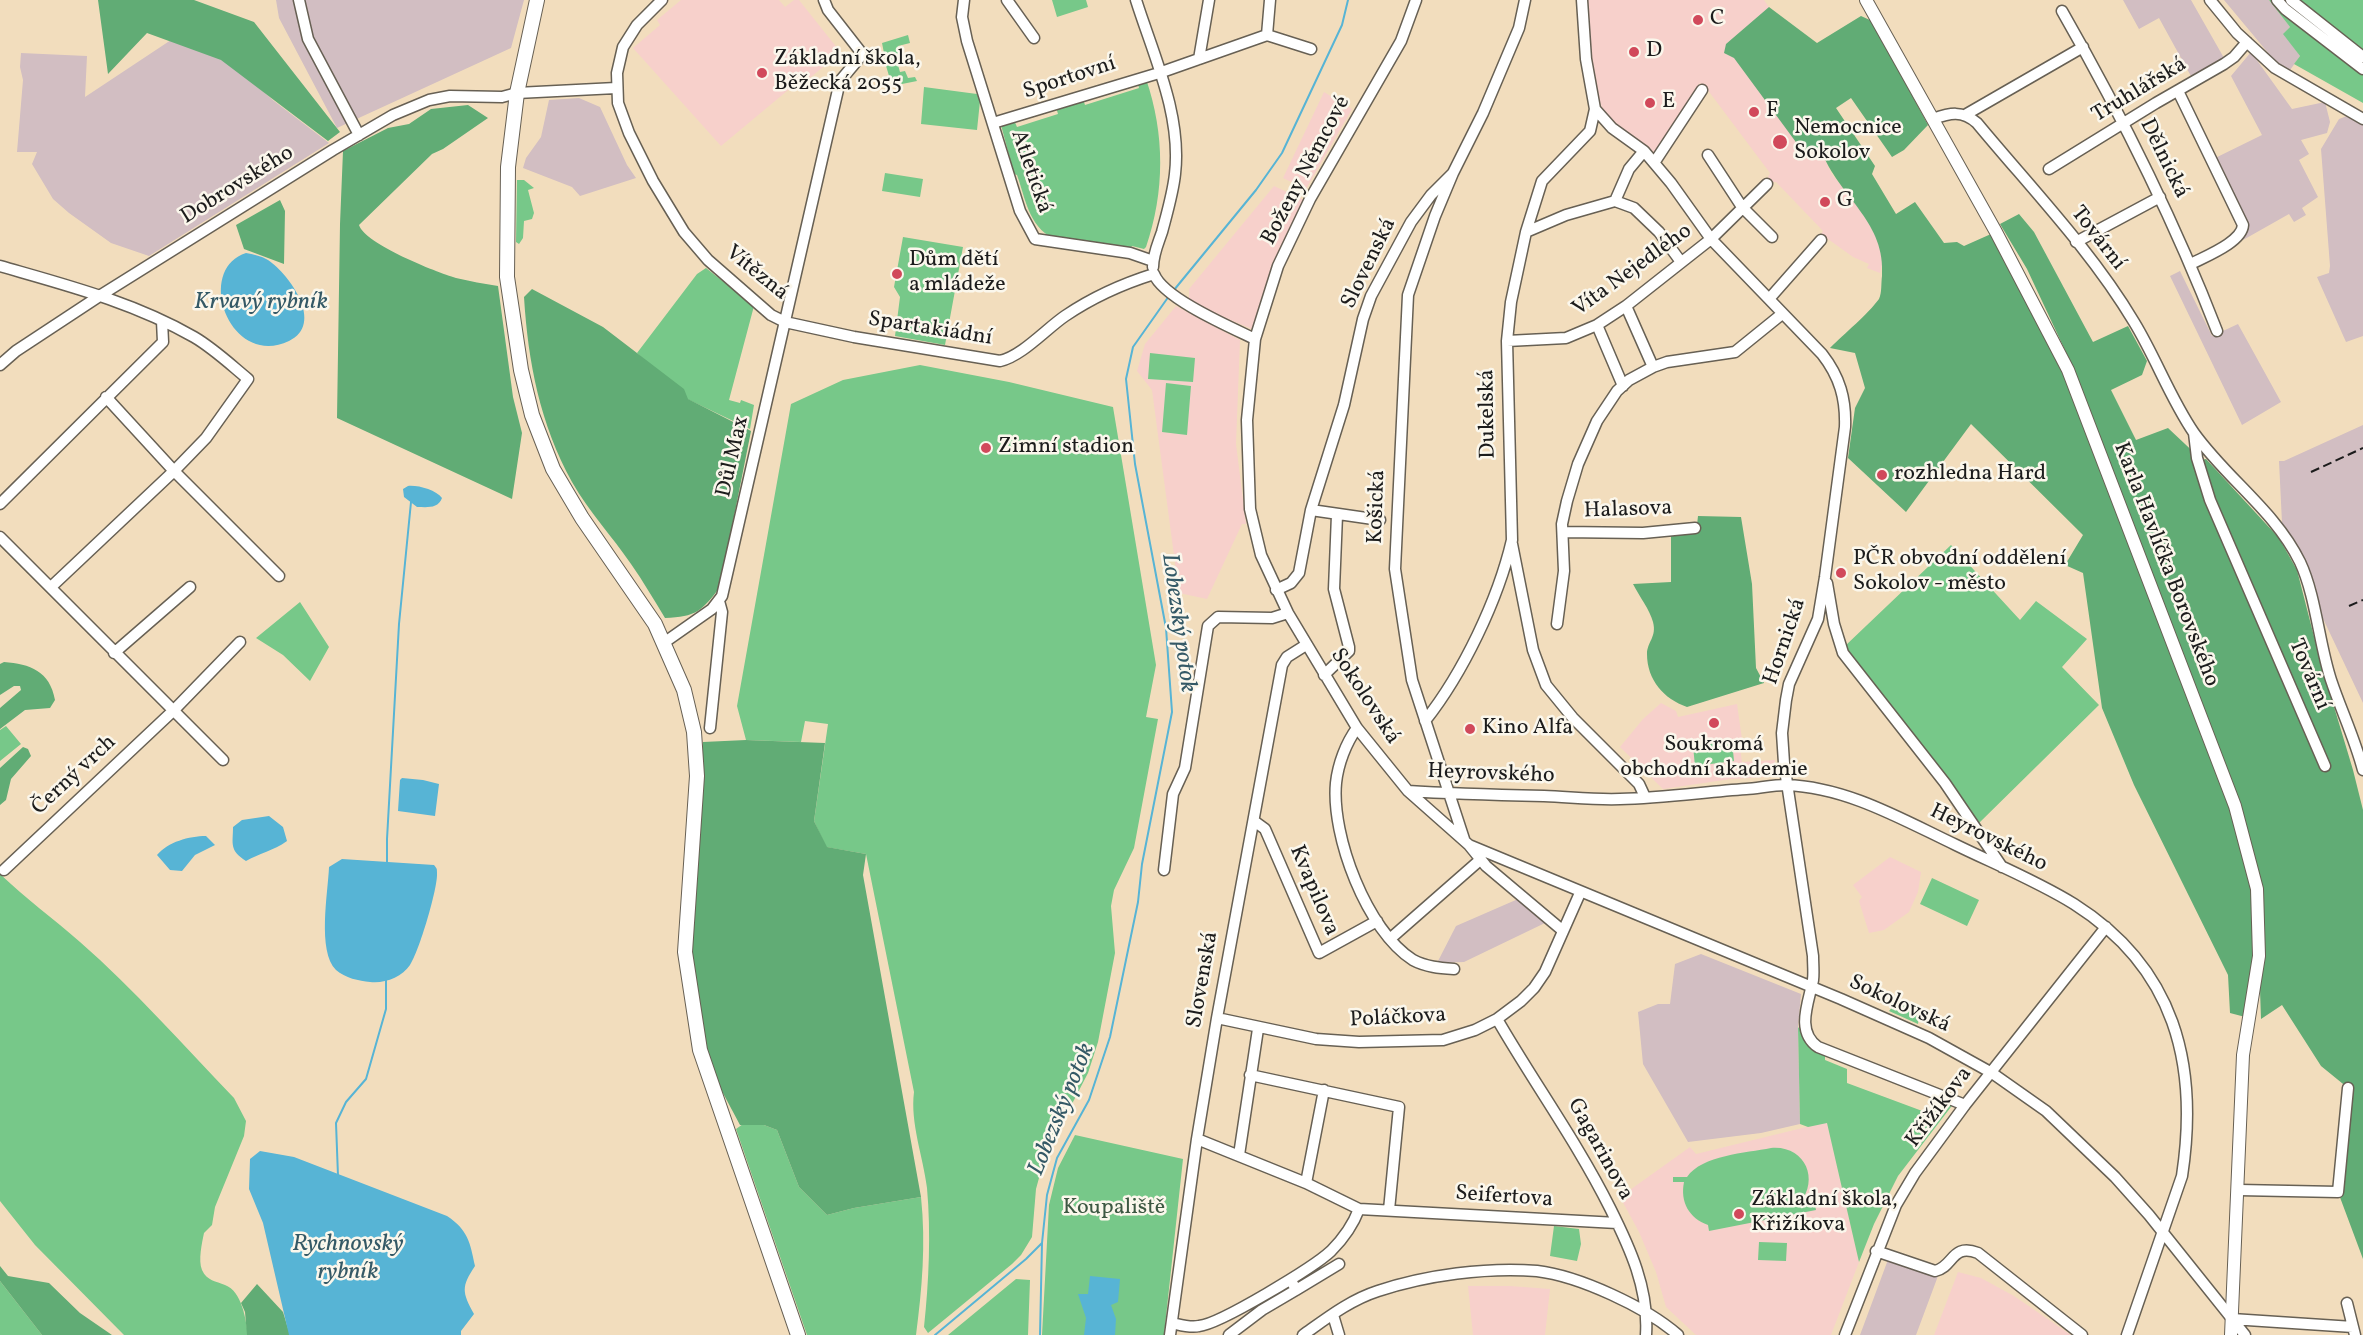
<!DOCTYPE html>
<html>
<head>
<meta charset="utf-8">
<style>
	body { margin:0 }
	canvas { display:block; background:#f2ddbd }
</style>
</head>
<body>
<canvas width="2363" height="1335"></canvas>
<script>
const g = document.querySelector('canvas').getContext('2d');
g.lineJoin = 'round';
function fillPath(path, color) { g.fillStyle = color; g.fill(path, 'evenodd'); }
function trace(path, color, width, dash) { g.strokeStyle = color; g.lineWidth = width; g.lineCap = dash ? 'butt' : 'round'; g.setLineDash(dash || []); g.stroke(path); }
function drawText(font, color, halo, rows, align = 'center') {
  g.font = font + ' Vollkorn,serif'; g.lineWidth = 5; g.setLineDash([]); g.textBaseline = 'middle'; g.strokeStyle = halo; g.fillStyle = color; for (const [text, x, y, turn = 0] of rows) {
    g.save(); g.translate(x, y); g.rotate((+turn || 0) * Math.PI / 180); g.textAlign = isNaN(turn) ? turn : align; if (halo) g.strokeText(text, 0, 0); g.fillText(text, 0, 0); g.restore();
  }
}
fillPath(new Path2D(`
	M681,0H779L785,7L794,0H799L838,49V55L796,89L793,86L721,146L633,48L660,25L657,20Z
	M1587,0H1764L1793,42L1823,155L1832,175L1847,191L1876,233L1883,260L1880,273L1867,268L1869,264L1853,257L1821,234L1823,231L1776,182H1772L1768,177L1770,173L1707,89L1700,83L1654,152L1605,116L1594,86Z
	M1324,92L1352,109L1306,189L1283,178Z
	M1274,186L1304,200L1281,246L1252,329L1211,312L1193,302L1189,299V289Z
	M1176,306L1240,340L1236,444L1246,524H1242L1207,599L1179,593L1152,390L1137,371L1145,344Z
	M1661,703L1676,711L1678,717L1737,704L1742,739L1739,740L1742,762L1775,760L1773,773L1767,777L1731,779L1663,789L1620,747L1643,719Z
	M1890,857L1921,872L1918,892L1909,912L1884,930L1869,933L1859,901L1862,897L1853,885Z
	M1827,1122L1859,1262L1831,1335H1696L1666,1307L1656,1272L1639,1232L1620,1197L1690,1147L1696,1154Z
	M1958,1272L1981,1278L2014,1296L2071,1335H1934Z
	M1468,1286H1510L1550,1289L1545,1335H1473Z`), '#f7d0cb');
fillPath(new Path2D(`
	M276,0H524L511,48L337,128L279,18Z
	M2123,0H2191L2224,58L2192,78L2159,18L2139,29Z
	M2224,0H2269L2290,27L2284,34L2300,56L2288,73L2279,66Z
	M174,38L233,65L274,101L329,143L149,256L111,243L69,213L53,199L32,164L37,152H17L23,80L20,67L21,53L87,56L85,97Z
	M2251,52L2292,109L2325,102L2330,122L2327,133L2301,140L2309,154L2299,160L2318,197L2302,208L2306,215L2294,222L2289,214L2243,240L2207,162L2262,135L2231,76Z
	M579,98L600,107L627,165L636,178L580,196L572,187L523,168L526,158L541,137L549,100Z
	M2347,116L2363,124V336L2346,342L2317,277L2329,273L2330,266L2321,149L2339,119Z
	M2180,271L2212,336L2238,324L2281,402L2242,425L2170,276Z
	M2363,425V703L2318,608L2304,560L2282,523L2279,461H2284Z
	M1518,899L1545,923L1464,962L1437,963L1456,926Z
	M1701,954L1801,994L1798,1027L1800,1124L1761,1133L1688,1142L1643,1064L1638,1012L1658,1004H1670L1675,964Z
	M1889,1257L1938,1276L1916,1335H1860Z`), '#d2bec2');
fillPath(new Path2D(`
	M1052,0H1086L1088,7L1057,17Z
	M2269,0H2363V103L2294,64L2300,56L2283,34L2290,27Z
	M908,35L910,43L898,46L900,53L895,55L900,72L905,71L908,78L915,77L917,81L892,86L884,59L885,58L882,43Z
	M1146,79C1165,134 1165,192 1146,247L1144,249L1132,246L1130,249L1053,238C1029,227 1025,197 1017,175L1014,174L1001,125L1014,120L1017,127L1058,114L1056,107L1083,99L1085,105L1139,88L1137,81Z
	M924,87L977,94L980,101L977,130L921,124Z
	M885,173L923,179L920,197L882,191Z
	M517,180H524L534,188L528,190L534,213L532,219L524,221L523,238L519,244L516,242Z
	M903,237L963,247L945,345L895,336L900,297L894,287Z
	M706,268L754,306L729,400L740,403L741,400L754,405L750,429L687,399L637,353L697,274Z
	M1150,353L1195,358L1193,382L1148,379Z
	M920,365L1009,382L1113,407L1156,665L1146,717L1158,719L1134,848L1114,890L1111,906L1115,953L1098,1042L1088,1073L1045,1156L1036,1189L1032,1237L1021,1255L1012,1264L928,1333L924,1327C929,1281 931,1233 927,1188C923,1156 910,1123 914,1092L866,854L826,847L814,821L828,724L805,721L801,742L746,740L737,706L791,404L843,380Z
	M1166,383L1191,386L1187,435L1162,432Z
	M1951,545L2020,620L2036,601L2087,639L2062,667L2099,705L1977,825L1949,783L1845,646Z
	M300,602L329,647L310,681L283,655L256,638Z
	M6,726L21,744L0,761V730Z
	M1732,741L1734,761L1695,766L1693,746Z
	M0,874C25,898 54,919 80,942C135,990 183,1045 234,1098L246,1121L244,1136L215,1207L212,1225L204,1233C202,1243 198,1260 202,1270C207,1281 216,1281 225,1285C242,1291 246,1320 248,1335H124L35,1245L0,1201Z
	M1932,878L1979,900L1967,926L1920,904Z
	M1898,1000L1920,1009L1918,1024L1889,1011Z
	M1798,1027L1806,1037L1825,1051V1060L1847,1069V1083L1925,1112L1946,1099L1954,1103L1898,1176L1874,1224L1859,1262L1827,1123L1808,1127L1800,1124Z
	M743,1124L764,1125L777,1130L799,1187L827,1215L854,1208L921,1197C926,1244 922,1289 916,1335H807L736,1129Z
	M1075,1135L1183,1159L1164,1335H1042L1049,1205L1058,1168Z
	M1771,1148C1804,1145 1820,1178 1800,1203L1814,1200L1816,1210L1709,1231L1708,1225C1689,1218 1680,1202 1684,1182H1673V1177H1687C1702,1155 1746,1153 1771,1148Z
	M1554,1226L1579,1229L1581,1244L1577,1261L1550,1256Z
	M1759,1242L1787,1243L1786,1261L1758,1260Z
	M1016,1279L1030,1280L1028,1335H948Z
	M0,1281L42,1335H0Z`), '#77c889');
fillPath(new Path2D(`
	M98,0H194L254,22L340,132L328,141L221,60L147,33L108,74Z
	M1769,7L1817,43L1861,16L1872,21L1928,125L1904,150L1892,157L1851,98L1836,108L1875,166L1872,174L1896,214L1915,202L1944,243L1957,242L1964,246L1991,234L2068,369L2071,363L2027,269L2000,224L2019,214L2034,232L2093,342L2128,326L2147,361L2142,375L2111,390L2136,440L2168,428L2202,460L2206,459L2279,538L2297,570L2320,660L2353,770L2363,810V1259L2338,1192L2348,1088L2321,1066L2282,1005L2261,1019L2259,960L2249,1018L2230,1013L2228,975L2134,785L2102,708L2083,573L2065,565L2083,535L1971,424L1906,512L1848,458L1855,408L1865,388L1855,353L1830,348C1844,334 1868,314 1879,299C1882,293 1881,283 1882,276C1886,223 1842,199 1823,155L1801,149L1734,58L1724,53L1726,44Z
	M468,105L488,118L443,149L432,154L359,225C365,244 436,272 456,278C470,281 484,284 498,286L513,397L522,433L512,499L337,418L340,224L343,151L388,128L409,124L431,109Z
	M280,200L285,211L284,264L244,249L236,225Z
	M532,289L603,327L684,389L688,399L751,431L720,587C702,611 696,617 665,618C654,600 643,581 631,564C612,536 589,512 572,482C540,424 528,362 524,297Z
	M1698,516L1741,517L1752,584L1756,668L1764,683L1687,707C1664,699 1647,680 1647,654C1647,642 1657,637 1653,622C1650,610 1639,596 1633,584L1671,582V532L1696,534Z
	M4,662C30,664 50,671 55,700L50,708L25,710L0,729V708L21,690L20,686H14L0,695V664Z
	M746,740L825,743L814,821L827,847L866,854L863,875L921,1197L854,1208L827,1215L799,1187L777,1130L764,1125H740L700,1050L685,952L703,742Z
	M23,747L28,749L31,756L11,779L6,800L0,805V768Z
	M0,1266L8,1276L49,1283L80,1313L112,1335H42L0,1281Z
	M257,1284L283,1312L290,1335H247L245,1312L241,1303Z`), '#61ac75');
fillPath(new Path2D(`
	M246,253C253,254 261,256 268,260C290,275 325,324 289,341C230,369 194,270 246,253Z
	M408,486C418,485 436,490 442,498C438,509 427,507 417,507L404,497L403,489Z
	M402,778L423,780L439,784L435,816L398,811L400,780Z
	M269,816L283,827L287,841C273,851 260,853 246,861C229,850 233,844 233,827L242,820Z
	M206,836L215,845L195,855L182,871L170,870L157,855C168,842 189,836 206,836Z
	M342,859L434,865C437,869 437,868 437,873C438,888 419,952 410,965C402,977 384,984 370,982C359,981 345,978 336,970C317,951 328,893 329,867Z
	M260,1151L294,1157L447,1216C468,1230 470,1242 475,1266C461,1287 462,1292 474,1314L461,1331V1335H289L263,1223L249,1189L250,1159Z
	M1090,1276L1120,1279L1118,1302L1111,1305L1116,1319L1115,1335H1084L1086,1318L1078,1294H1088Z`), '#57b4d5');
trace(new Path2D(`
	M1174,290L1256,190L1282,153L1342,25L1348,0
	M387,865V839L399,624L411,502
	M338,1176L336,1123L346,1102L366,1079L386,1009V978
	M935,1335L1026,1259L1042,1243
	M1040,1335L1042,1243L1047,1195L1057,1158L1089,1100L1110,1037L1138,902L1142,864L1172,712L1166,628L1135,464L1126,379L1133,347L1169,296`), '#57b4d5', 2);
const minor = new Path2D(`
	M299,0L308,39L359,135
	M662,0L637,25L623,47L617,73L618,103L629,133L653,181L684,232L708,260L771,315L785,322L854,337L1000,361C1022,356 1046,329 1065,316C1093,297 1122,284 1154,274C1163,298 1230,327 1255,339
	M964,0L962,17L967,41L1020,211L1035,239L1130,253L1153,261
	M1007,0L1034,38
	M1136,0C1153,54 1182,115 1175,174C1173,193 1167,213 1162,232C1158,244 1153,254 1153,267
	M1416,0L1401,41L1310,199L1278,266L1255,339L1247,420L1250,509L1261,555L1288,613L1357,728L1408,791L1469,845L1841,999L1929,1038L1992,1073L2046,1111L2115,1177L2149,1215L2245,1335
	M2210,0L2237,33L2275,68L2363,119
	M2277,0L2285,9L2363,69
	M2291,0L2363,57
	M2062,11C2121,114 2174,220 2217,331
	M1267,35L1270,0
	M1199,59L1209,0
	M2178,91L2243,225C2242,242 2206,256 2191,264
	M1595,109L1612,128L1644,151L1671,183L1711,239L1822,354C1840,377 1846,399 1845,427L1825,577L1818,619L1789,684L1786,700L1782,733L1784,763L1813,956C1813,964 1814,973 1813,980C1809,1002 1795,1031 1818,1047L1965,1105
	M1965,115L2083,47
	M1933,119C1950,113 1962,110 1977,123C2030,187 2091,250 2134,322C2156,358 2170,398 2194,433C2227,479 2275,511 2300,562C2316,596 2319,644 2331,680C2341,710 2355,739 2363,770
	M993,123L1159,73L1267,35L1311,49
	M1708,155L1742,207L1772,237
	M1654,163L1702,90
	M2049,169L2156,103L2224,64L2234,57L2247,42
	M1453,173L1435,216L1408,295L1395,569L1412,680L1464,839
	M1615,201L1629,169L1644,151
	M1526,232L1566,215L1615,201L1634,208L1659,232L1681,262
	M2076,242L2160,197
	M0,266C66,285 133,302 194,337C213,348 231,365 248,379L206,438L174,471L51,587
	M1769,299L1821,240
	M1626,306L1653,367
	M1597,325L1623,386
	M1507,341L1566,338L1597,325L1626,306L1711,239L1767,184
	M0,365L16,351L101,295L333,150L393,115L429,100L450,96L502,97L517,93L616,88
	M106,397L174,471L279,576
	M2194,433L2197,458L2210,500L2325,766
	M0,504L163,342L162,321
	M1311,510L1380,520
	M1563,532L1643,533L1695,528
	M0,537L223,760
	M1512,544L1533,650L1546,685L1573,718L1639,784L1645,797
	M1827,583L1834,624L1843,653L1945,783L2002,867
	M1276,590L1291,583L1299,573L1311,510L1344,405L1363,319L1371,296L1411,222L1431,195L1453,173L1483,113L1519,28L1525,0
	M1557,624L1564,571L1562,524L1567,501L1578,464L1597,421L1617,391L1629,380L1653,367L1667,362L1735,352L1782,314
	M665,642L712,609L722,596L840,81L861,56L860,51L828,10L824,0
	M114,653L190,587
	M1324,675L1349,651V647L1334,589L1337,515
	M1425,721C1463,673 1498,600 1512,540L1507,341L1511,302L1526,232L1542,181L1590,131L1595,109L1586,59L1582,0
	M710,728L722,612L719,601
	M1357,728C1346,743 1338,764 1336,783C1331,836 1367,931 1413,960C1426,967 1440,968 1454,969
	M1408,791C1454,794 1499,795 1544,796C1570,797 1595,800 1620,799C1662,798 1704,792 1746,789C1759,788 1773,785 1786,785C1847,787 1903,820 1956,845C1995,864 2037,881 2074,904C2175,968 2199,1064 2182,1176L2127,1335
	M1254,821L1265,829L1319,953L1377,921
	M1469,845L1486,866L1562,930
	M4,870L174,710L240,642
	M1164,870L1173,794L1185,768L1208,626L1218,617L1272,618L1288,613
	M1391,938L1480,860
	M1217,1018L1316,1039L1359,1042L1443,1040L1475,1030L1497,1019L1521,1001L1534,988L1545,972L1580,893
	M1497,1019C1534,1083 1577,1142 1610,1208C1630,1248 1649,1289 1646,1335
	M1250,1075L1399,1107L1389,1210
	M1197,1139L1306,1183L1359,1209L1617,1223
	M1239,1155L1258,1029
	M1306,1183L1324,1090
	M2239,1190L2338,1192L2348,1088
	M1876,1251L1935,1271C1954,1267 1951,1243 1978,1253L2082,1335
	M1293,1284L1296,1290L1339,1264
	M2347,1303L2355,1335
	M1333,1315L1339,1335
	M2232,1319L2353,1327
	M1172,1323C1181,1325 1190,1328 1199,1326C1220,1324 1314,1267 1331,1251C1343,1239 1353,1225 1359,1209
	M1170,1335L1197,1139L1217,1018L1282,665L1287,657L1306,645
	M1229,1335L1262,1310L1296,1290
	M1303,1335C1327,1318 1350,1300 1378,1291C1426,1275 1487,1267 1537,1271C1579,1276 1646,1307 1678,1335
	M1845,1335L1896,1205L1915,1173L1965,1105L2106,927`);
const tertiary = new Path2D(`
	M1866,0L1996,232L2068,370L2235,806L2257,889L2259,956L2243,1055L2231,1335`);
const secondary = new Path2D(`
	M537,0L517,93L508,167L507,277L521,370L532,415L553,469L582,518L655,624L684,690L694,732L697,776L685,952L700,1050L798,1335`);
trace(minor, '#676054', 13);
trace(tertiary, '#676054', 14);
trace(secondary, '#676054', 16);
trace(minor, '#fff', 10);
trace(tertiary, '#fff', 12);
trace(secondary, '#fff', 14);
trace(new Path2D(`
	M2311,472L2363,448
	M2349,606L2363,600`), '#1c1c1c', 2, [9, 4.5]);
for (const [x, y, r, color] of [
	[1698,20,6,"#d1495b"],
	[1634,52,6,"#d1495b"],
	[762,73,6,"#d1495b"],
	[1650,103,6,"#d1495b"],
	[1754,112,6,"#d1495b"],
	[1780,142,8,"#d1495b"],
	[1825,202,6,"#d1495b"],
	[897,274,6,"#d1495b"],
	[986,448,6,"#d1495b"],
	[1882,475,6,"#d1495b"],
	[1841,573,6,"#d1495b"],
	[1714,723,6,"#d1495b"],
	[1470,729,6,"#d1495b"],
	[1739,1214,6,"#d1495b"]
]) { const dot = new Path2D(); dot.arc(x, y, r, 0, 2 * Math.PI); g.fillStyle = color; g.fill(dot); trace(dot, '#fbf7ec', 2); }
drawText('22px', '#1c1c1c', '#fbf7ec', [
	["C",1710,20],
	["D",1646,52],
	["Základní škola,",774,60],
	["Běžecká 2055",774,85],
	["E",1662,103],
	["F",1766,112],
	["Nemocnice",1794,129],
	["Sokolov",1794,154],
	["G",1837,202],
	["Dům dětí",909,261],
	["a mládeže",909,286],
	["Zimní stadion",998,448],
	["rozhledna Hard",1894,475],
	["PČR obvodní oddělení",1853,560],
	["Sokolov - město",1853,585],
	["Kino Alfa",1482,729],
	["Soukromá",1714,746,"center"],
	["obchodní akademie",1714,771,"center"],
	["Základní škola,",1751,1201],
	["Křižíkova",1751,1226]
], 'left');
drawText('22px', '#1c1c1c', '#fbf7ec', [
	["Sportovní",1070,79,-18],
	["Truhlářská",2140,91,-31],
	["Dělnická",2163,159,64],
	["Boženy Němcové",1307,171,-62],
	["Atletická",1030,172,71],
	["Dobrovského",238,186,-32],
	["Tovární",2097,239,52],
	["Slovenská",1370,264,-64],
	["Víta Nejedlého",1633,271,-36],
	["Vítězná",756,274,39],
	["Spartakiádní",930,330,9],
	["Dukelská",1489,414,-91],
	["Důl Max",734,457,-77],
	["Košická",1378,507,-88],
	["Halasova",1628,511,-2],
	["Karla Havlíčka Borovského",2165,565,69],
	["Hornická",1786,642,-71],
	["Tovární",2308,675,67],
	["Sokolovská",1364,697,57],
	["Heyrovského",1491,775,2],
	["Černý vrch",75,776,-43],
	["Heyrovského",1988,839,26],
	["Kvapilova",1313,891,67],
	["Slovenská",1204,980,-80],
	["Sokolovská",1899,1005,25],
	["Poláčkova",1398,1019,-3],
	["Křižíkova",1940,1108,-53],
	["Gagarinova",1599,1150,61],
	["Seifertova",1504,1198,4]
]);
drawText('22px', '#3c5842', '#fbf7ec', [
	["Koupaliště",1114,1209]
]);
drawText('italic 24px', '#345966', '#fbf7ec', [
	["Krvavý rybník",261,304],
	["Lobezský potok",1177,623,82],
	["Lobezský potok",1063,1110,-68],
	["Rychnovský",348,1246],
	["rybník",348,1274]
]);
</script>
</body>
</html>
